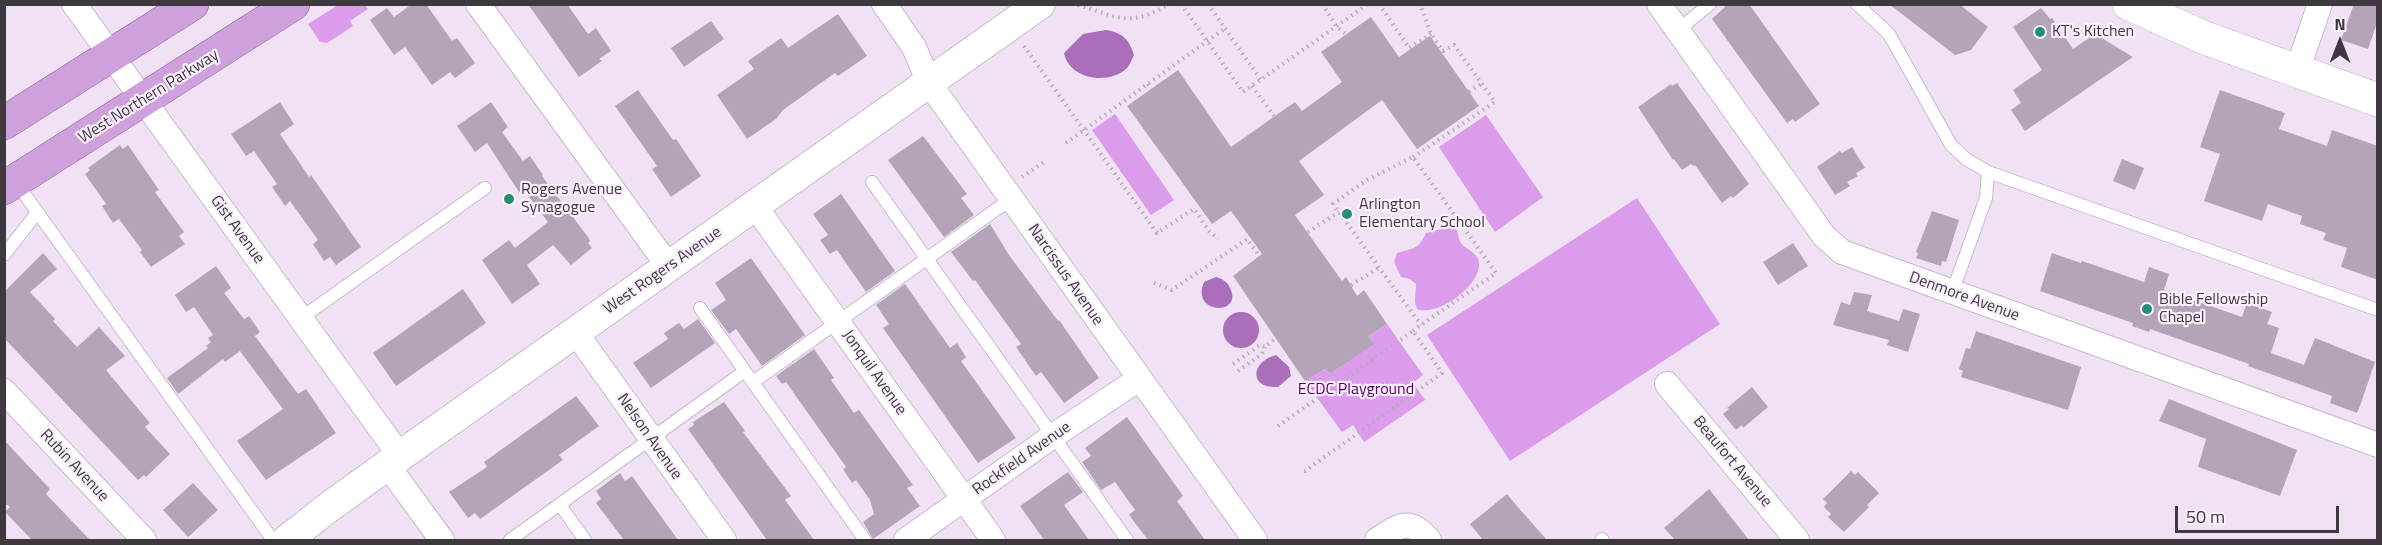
<!DOCTYPE html>
<html>
<head>
<meta charset="utf-8">
<style>
	body { margin:0 }
	#map { position:relative; width:2382px; height:545px; overflow:hidden; background:#f0e1f4; font-family:"Titillium Web",sans-serif }
	canvas { display:block }
	.frame { position:absolute; inset:0; border:6px solid #3e383f; pointer-events:none }
	.north { position:absolute; left:2310px; top:12px; width:60px; height:60px; -webkit-text-stroke:4px #fbeffe; paint-order:stroke; rotate:0deg; font-size:16px; font-weight:700; line-height:24px; text-align:center; color:#3e383f }
	.north::after { content:''; display:block; margin:auto; width:21px; height:27px; background:#3e383f; clip-path:polygon(50% 0,100% 100%,50% 72%,0 100%) }
	.scale { position:absolute; left:2175px; top:506px; width:164px; height:27px; box-sizing:border-box; border:3px solid #3e383f; border-top:0; padding-left:8px; font-size:18px; line-height:21px; white-space:nowrap; color:#3e383f; -webkit-text-stroke:4px #fbeffe; paint-order:stroke }
</style>
</head>
<body>
<div id="map">
<canvas width="2382" height="545"></canvas>
<div class="frame"></div>
<div class="north">N</div>
<div class="scale">50 m</div>
</div>
<script>
const g = document.querySelector('canvas').getContext('2d');
g.lineJoin = 'round';
function fillPath(path, color) { g.fillStyle = color; g.fill(path, 'evenodd'); }
function trace(path, color, width, dash) { g.strokeStyle = color; g.lineWidth = width; g.lineCap = dash ? 'butt' : 'round'; g.setLineDash(dash || []); g.stroke(path); }
function drawText(font, color, halo, rows, align = 'center') {
  g.font = font + ' "Titillium Web",sans-serif'; g.lineWidth = 4.5; g.setLineDash([]); g.textBaseline = 'middle'; g.strokeStyle = halo; g.fillStyle = color; for (const [text, x, y, turn = 0] of rows) {
    g.save(); g.translate(x, y); g.rotate((+turn || 0) * Math.PI / 180); g.textAlign = isNaN(turn) ? turn : align; if (halo) g.strokeText(text, 0, 0); g.fillText(text, 0, 0); g.restore();
  }
}
fillPath(new Path2D(`
	M338,5H365L368,9L350,21L353,26L327,43L320,42L308,24Z
	M1115,114L1174,200L1151,215L1092,130Z
	M1486,115L1543,197L1495,232L1439,147Z
	M1637,198L1720,324L1510,461L1427,335Z
	M1449,227L1456,229C1459,234 1458,239 1461,243C1466,250 1478,252 1479,263C1481,286 1437,317 1417,309L1415,302L1416,284L1410,279L1401,277L1394,262L1397,253C1414,248 1418,250 1426,233Z
	M1387,324L1423,375L1413,383L1425,400L1364,442L1353,425L1342,432L1305,381L1325,369L1330,374L1373,344L1368,336Z`), '#da9ceb');
fillPath(new Path2D(`
	M1106,30C1123,33 1129,39 1134,55C1132,59 1130,65 1127,68C1108,86 1069,79 1064,53L1083,34Z
	M1216,277C1222,279 1227,281 1230,288C1244,316 1190,315 1204,282Z
	M1223 330a18 18 0 1 1 36 0a18 18 0 1 1-36 0Z
	M1276,355L1289,367L1291,376L1278,387C1249,389 1250,362 1276,355Z`), '#aa6ebb');
fillPath(new Path2D(`
	M412,4H426L452,41L457,38L475,63L455,78L450,72L432,85L405,47L394,55L370,20L387,8L394,17Z
	M528,4H567L588,34L596,28L611,51L599,59L602,61L579,77Z
	M1728,4H1749L1820,104L1795,122L1793,119L1787,123L1712,19Z
	M1889,4H1959L1988,27L1971,50L1955,55Z
	M2354,4H2378V20L2368,49L2341,40Z
	M2041,8L2050,19L2052,18L2073,49L2095,34L2133,57L2025,131L2011,110L2021,103L2013,90L2042,70L2013,27Z
	M838,14L867,56L838,76L835,73L783,110L776,119L747,139L717,95L754,69L748,61L781,38L788,48Z
	M1371,17L1399,57L1430,36L1479,106L1417,149L1382,100L1299,161L1324,195L1295,215L1342,281L1346,277L1357,296L1364,290L1387,324L1368,336L1374,344L1330,374L1325,369L1305,381L1233,276L1262,254L1231,211L1212,224L1127,106L1178,70L1231,147L1295,102L1302,111L1342,82L1321,52Z
	M711,21L724,39L684,67L671,48Z
	M1677,83L1749,184L1733,198L1731,196L1722,203L1695,165L1693,166L1691,164L1682,170L1674,159L1673,160L1638,107L1671,84L1672,86Z
	M638,90L673,140L676,139L701,176L671,197L652,169L657,166L615,106Z
	M2220,90L2285,113L2279,129L2327,146L2332,130L2378,146V280L2341,267L2347,248L2323,240L2326,233L2300,224L2302,216L2268,204L2262,221L2204,201L2220,154L2200,147Z
	M280,102L294,124L280,134L309,177L311,175L361,247L336,265L330,257L324,261L313,244L318,240L290,201L285,206L272,187L277,184L254,151L246,156L231,134Z
	M491,102L508,127L502,132L523,161L530,156L543,175L542,176L588,237L590,241L588,243L592,248L571,265L553,245L527,265L540,284L512,304L482,260L509,240L515,248L548,222L523,189L519,192L487,143L475,152L457,126Z
	M923,136L967,194L961,198L974,215L944,237L888,160Z
	M120,145L123,149L128,145L159,190L155,192L184,232L179,236L185,244L151,267L140,252L142,250L119,219L113,223L102,206L106,204L85,174L90,170L88,168Z
	M1852,147L1865,168L1856,173L1858,176L1847,182L1850,186L1835,195L1817,167L1840,151L1842,153Z
	M2122,159L2144,168L2135,190L2113,181Z
	M841,194L895,271L866,292L837,250L830,254L820,240L828,235L813,214Z
	M1932,211L1959,220L1946,262L1942,261L1941,266L1916,258L1918,253L1916,252Z
	M990,224L1009,255L1058,321L1059,320L1099,378L1064,403L1041,372L1036,376L1016,347L1021,344L975,280L973,281L951,252Z
	M1793,243L1808,266L1778,285L1763,262Z
	M43,253L57,269L30,292L55,319L53,321L77,347L99,327L125,356L106,370L150,423L145,427L170,454L146,477L144,475L138,480L4,338V292Z
	M2052,253L2081,263L2082,261L2144,282L2149,267L2169,274L2164,290L2242,317L2247,303L2272,312L2267,324L2279,328L2271,353L2304,365L2315,338L2375,362L2360,406L2357,413L2330,403L2332,396L2248,366L2249,364L2150,329L2149,332L2132,326L2133,323L2040,291Z
	M751,258L805,335L762,366L736,329L729,334L711,310L726,300L715,283Z
	M216,266L231,288L224,293L244,319L249,316L260,332L255,336L298,394L306,389L336,433L266,480L237,441L283,409L240,351L225,362L223,359L178,394L167,378L208,348L206,346L211,342L208,338L213,335L194,307L186,312L175,295Z
	M905,284L950,348L957,343L966,357L961,361L1016,438L978,463L883,328L889,324L876,305Z
	M463,289L486,323L396,386L373,353Z
	M1854,292L1872,295L1867,311L1899,321L1903,309L1920,314L1908,352L1887,345L1889,340L1833,325L1841,302L1850,305Z
	M698,319L715,343L651,388L633,363L668,339L664,333L679,323L684,329Z
	M1976,331L2081,367L2068,410L1961,377L1963,371L1959,369L1966,348L1970,349Z
	M814,349L834,378L831,380L854,413L859,410L913,485L907,488L920,506L873,539L863,522L874,514L870,500L856,480L852,483L843,469L846,467L786,382L782,384L776,376Z
	M1752,387L1768,407L1743,428L1742,425L1736,430L1723,414L1729,409L1727,408Z
	M576,396L599,426L559,455L563,460L480,519L475,513L468,518L449,492L487,467L484,462Z
	M2169,399L2297,450L2280,496L2198,467L2206,439L2159,421Z
	M724,402L745,431L743,432L791,496L785,500L814,540H767L688,429L694,425L693,422Z
	M1127,417L1183,496L1177,501L1205,540H1148L1129,515L1135,510L1115,482L1101,490L1082,462L1091,456L1085,448Z
	M4,440L50,489L46,494L90,540H32L5,512L10,507L4,503Z
	M1851,471L1855,475L1858,472L1879,493L1867,505L1869,507L1844,532L1828,517L1831,514L1824,507L1827,503L1823,499Z
	M1068,472L1083,492L1064,505L1089,540H1044L1020,506Z
	M620,473L625,481L632,476L678,540H624L596,503L601,499L596,491Z
	M193,483L218,510L188,537L163,510Z
	M1709,489L1749,540H1675L1664,528Z
	M1507,494L1516,505L1547,540H1483L1470,524Z`), '#b3a5b7');
const service = new Path2D(`
	M1857,4L1889,34L1951,145L1966,159L1988,172L2378,310
	M1678,30L1710,4
	M15,181L273,540
	M872,182L1127,540
	M4,255L37,213
	M1952,293L1986,198L1988,172
	M700,308L865,540
	M301,318L485,188
	M753,382L1011,199
	M560,505L585,540
	M1602,539L1603,540
	M510,540L745,371`);
const minor = new Path2D(`
	M74,4L400,456
	M478,4L669,267
	M884,4L914,47L929,83L1255,540
	M1659,4L1824,236L1842,252L2378,445
	M2297,71L2320,4
	M755,206L993,540
	M576,333L724,540
	M1667,384L1797,540
	M4,391L144,540
	M388,466L442,540
	M906,540L1053,436L1139,379
	M1377,540C1399,526 1409,516 1429,540`);
const tertiary = new Path2D(`
	M287,540L329,507L400,456L1040,4`);
const secondary = new Path2D(`
	M2129,4L2205,38L2378,100`);
const primary = new Path2D(`
	M4,123L192,4
	M4,188L293,4`);
trace(service, '#c7b9cb', 14);
trace(minor, '#c7b9cb', 26);
trace(tertiary, '#c7b9cb', 32);
trace(secondary, '#c7b9cb', 34);
trace(primary, '#875395', 34);
trace(new Path2D(`
	M1181,4L1243,92L1368,4
	M1208,4L1261,80
	M1322,4L1337,27L1346,34
	M1379,4L1409,48L1431,34
	M1078,5C1117,17 1131,28 1168,4
	M1024,46L1157,233L1194,209L1209,231L1218,239
	M1148,84L1152,89
	M1252,86L1274,116
	M1469,92L1481,84
	M1066,143L1224,29
	M1413,157L1495,102L1454,45L1443,51L1431,34L1420,4
	M1022,177L1044,162
	M1308,232L1339,212
	M1154,283L1172,290L1247,239L1258,254
	M1351,285L1380,267
	M1413,331L1421,325L1496,273L1413,157L1365,181L1333,204L1421,325
	M1233,364L1260,345L1265,347L1276,338
	M1238,371L1262,354L1265,347
	M1278,426L1413,331L1442,373L1305,471L1300,472`), '#b7aaba', 4, [1.5, 4.5]);
trace(service, '#fff', 12);
trace(minor, '#fff', 24);
trace(tertiary, '#fff', 30);
trace(secondary, '#fff', 33);
trace(primary, '#cfa1dc', 33);
for (const [x, y, r, color] of [
	[2040,32,6,"#219071"],
	[509,199,6,"#219071"],
	[1347,214,6,"#219071"],
	[2147,309,6,"#219071"]
]) { const dot = new Path2D(); dot.arc(x, y, r, 0, 2 * Math.PI); g.fillStyle = color; g.fill(dot); trace(dot, '#fbeffe', 2); }
drawText('16px', '#3e383f', '#fbeffe', [
	["KT's Kitchen",2052,32],
	["Rogers Avenue",521,190],
	["Synagogue",521,208],
	["Arlington",1359,205],
	["Elementary School",1359,223],
	["Bible Fellowship",2159,300],
	["Chapel",2159,318]
], 'left');
drawText('16px', '#3e383f', '#fbeffe', [
	["West Northern Parkway",149,97,-32],
	["Gist Avenue",237,230,54],
	["West Rogers Avenue",663,271,-35],
	["Narcissus Avenue",1065,275,55],
	["Denmore Avenue",1964,297,20],
	["Jonquil Avenue",874,373,55],
	["Nelson Avenue",649,437,55],
	["Rockfield Avenue",1022,459,-35],
	["Beaufort Avenue",1732,462,50],
	["Rubin Avenue",74,466,47]
]);
drawText('16px', '#540066', '#fbeffe', [
	["ECDC Playground",1356,390]
]);
</script>
</body>
</html>
